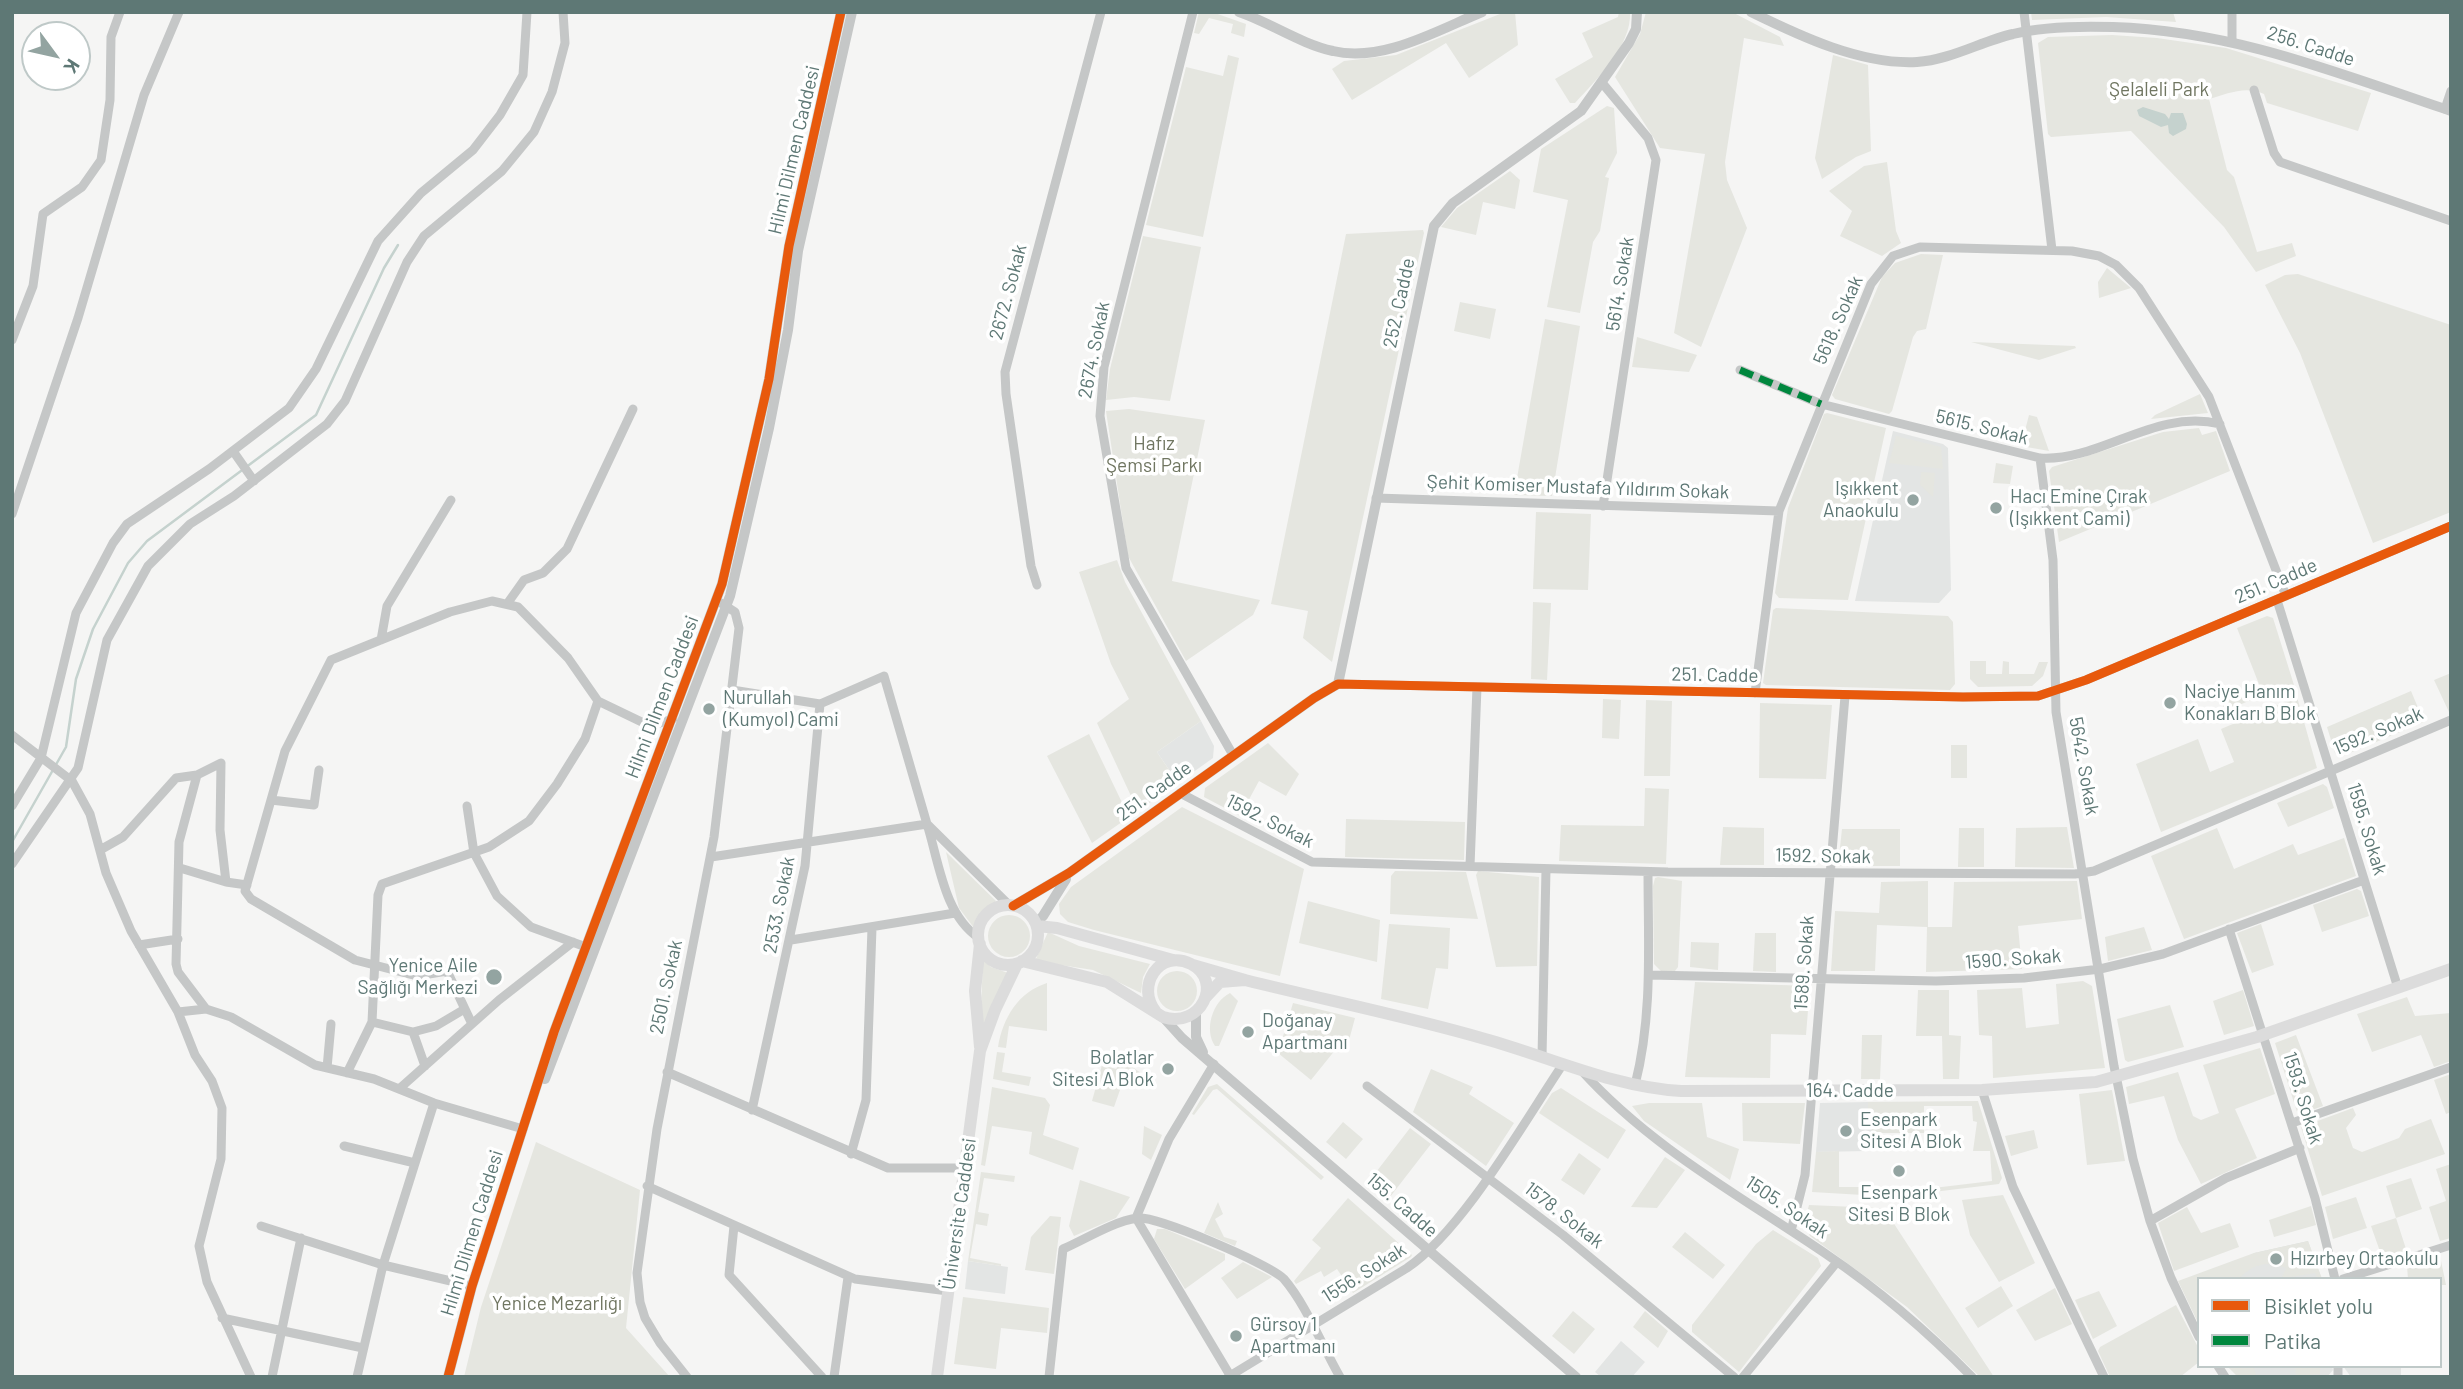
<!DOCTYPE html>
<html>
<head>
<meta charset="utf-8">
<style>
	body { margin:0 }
	#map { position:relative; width:2463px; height:1389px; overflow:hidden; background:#f5f5f4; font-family:Barlow,sans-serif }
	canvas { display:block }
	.frame { position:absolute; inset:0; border:14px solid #5e7875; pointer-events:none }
	.legend { position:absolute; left:2197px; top:1277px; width:245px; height:91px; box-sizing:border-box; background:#fff; border:2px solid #bfc9c8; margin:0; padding:9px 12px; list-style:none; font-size:21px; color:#5e7875 }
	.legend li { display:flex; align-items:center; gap:14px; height:35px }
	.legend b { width:35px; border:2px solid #bfc9c8 }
	.north { position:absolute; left:21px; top:21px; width:70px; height:70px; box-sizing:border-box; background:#fff; border:2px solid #bfc9c8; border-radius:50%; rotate:123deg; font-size:19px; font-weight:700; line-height:28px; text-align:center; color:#5e7875 }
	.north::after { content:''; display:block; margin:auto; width:24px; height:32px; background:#93a4a1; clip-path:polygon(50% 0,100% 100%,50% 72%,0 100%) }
</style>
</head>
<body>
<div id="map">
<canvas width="2463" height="1389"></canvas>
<div class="frame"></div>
<ul class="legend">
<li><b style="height:9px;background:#e8590c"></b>Bisiklet yolu</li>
<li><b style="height:9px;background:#00873e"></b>Patika</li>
</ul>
<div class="north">K</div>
</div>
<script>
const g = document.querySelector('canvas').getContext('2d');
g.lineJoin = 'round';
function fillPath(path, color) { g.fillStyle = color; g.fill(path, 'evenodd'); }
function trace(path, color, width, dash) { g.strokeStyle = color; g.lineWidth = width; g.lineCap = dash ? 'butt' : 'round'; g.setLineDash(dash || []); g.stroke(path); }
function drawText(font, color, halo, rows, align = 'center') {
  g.font = font + ' Barlow,sans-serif'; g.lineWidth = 7; g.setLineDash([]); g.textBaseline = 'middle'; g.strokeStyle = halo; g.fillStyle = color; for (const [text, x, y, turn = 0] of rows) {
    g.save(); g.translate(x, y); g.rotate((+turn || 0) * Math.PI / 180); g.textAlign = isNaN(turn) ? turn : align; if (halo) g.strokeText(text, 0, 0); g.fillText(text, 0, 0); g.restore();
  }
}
fillPath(new Path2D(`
	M1893,431L1943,444L1948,448L1951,590L1939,603L1855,601Z
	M1201,721L1214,746L1213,758L1178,783L1157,752Z
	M1868,1102V1122H1872V1140H1867V1151L1816,1152L1820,1103Z
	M2308,1241L2322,1279H2225L2254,1253Z
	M968,1261L1008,1267L1005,1294L965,1289Z
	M1621,1341L1645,1362L1632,1377H1601L1595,1372Z
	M2251,1366H2332L2333,1370L2327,1377H2254Z
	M2343,1366H2401V1377H2351Z`), '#e3e5e4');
fillPath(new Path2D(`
	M1199,12H1212L1246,24L1244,37L1231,33L1233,24L1209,18L1199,34L1194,33Z
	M1505,12H1515L1518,45L1469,78L1446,43L1352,100L1332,69L1344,61L1396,55Z
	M1619,12H1630C1632,46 1596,80 1575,103H1570L1555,79L1593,57L1582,33L1618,17Z
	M1646,12H1732L1780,37L1784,46L1744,38L1725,162L1727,180L1747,228L1701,347L1674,333L1705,154L1660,148L1615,77L1640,34Z
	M2031,12H2173L2176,22L2106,17L2032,20Z
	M2112,35L2157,38L2226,48L2371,93L2358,131L2267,103L2264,94C2245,85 2227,94 2209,99L2227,170L2234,177L2257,252L2292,243L2296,256L2256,272L2224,227L2131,131L2051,137L2048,134L2038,43L2048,37Z
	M1228,55L1239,58L1203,237L1146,225L1186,67L1223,76Z
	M1833,55L1868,65L1871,151L1856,157L1822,179L1815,158Z
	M1607,106L1614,108L1617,153L1605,177L1609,178L1600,231L1593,242L1580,313L1547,307L1568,200L1533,192L1541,149Z
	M1887,162L1896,231L1901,243L1882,256L1840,236L1852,211L1829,191L1864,166Z
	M1510,171L1520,180L1515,209L1483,202L1476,235L1441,227L1457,208Z
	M1423,230L1424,233L1332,662L1303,638L1308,611L1271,604L1346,234Z
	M1143,236L1201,247L1170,401L1134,397L1106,400L1110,369Z
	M1921,254L1943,255L1926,329L1917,331L1913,337L1892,411L1889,414L1835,399L1832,395L1882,277L1895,263Z
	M2107,268L2131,288L2099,298L2098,282Z
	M2298,274L2451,325V512L2373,543L2300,353L2265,285L2285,275Z
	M1460,302L1496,309L1490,339L1454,331Z
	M1545,319L1580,326L1552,496L1514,495Z
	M1637,337L1697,355L1689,372L1632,367Z
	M1971,342L2075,346L2076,348L2039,360Z
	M2200,394L2208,413L2151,419L2155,415Z
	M1129,409L1205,420L1172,581L1260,600L1253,615L1186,661L1128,556L1106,411Z
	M1827,413L1886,428L1848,600L1779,598L1775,593L1788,508L1824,414Z
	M2029,415L2037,417L2049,451L2021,446Z
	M2199,428L2202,435L2216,431L2230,471L2059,542L2049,471L2052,467L2163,432Z
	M1896,436L1941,447L1943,469L1889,463Z
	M1996,463L2013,466L2010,484L1993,483Z
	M1921,472L1935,473L1933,497L1920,485Z
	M1536,512L1591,514L1588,590L1533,589Z
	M1117,560L1125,582L1201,721L1157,752L1178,783L1138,811L1097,723L1129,699L1111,664L1079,572Z
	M1533,602L1551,603L1547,680L1531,679Z
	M1776,608L1948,616L1953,622L1955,684L1950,690L1766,685L1763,683L1773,610Z
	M2267,616L2273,618L2294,685L2264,697L2237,628Z
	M1970,661H1986V674H2002L2003,661L2009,662V674H2034L2039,662H2048L2043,676L2032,686L1978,687L1970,679Z
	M2451,673V711L2449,712L2434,680Z
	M2247,690L2251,700L2225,711L2221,701Z
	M2411,691L2424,722L2340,757L2335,753L2327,727Z
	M2297,697L2317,768L2161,832L2136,764L2198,739L2210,772L2234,762L2221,729Z
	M1603,699L1621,700L1619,739L1602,738Z
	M1646,700L1672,701L1670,776H1644Z
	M1760,703L1832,705L1826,779L1759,778Z
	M1089,734L1129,817L1092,843L1047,756Z
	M1268,743L1299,774L1286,796L1259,781L1240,816L1204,797L1205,788Z
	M1951,745H1967V778H1951Z
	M2323,784L2327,787L2334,808L2288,827L2277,803Z
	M1645,788L1669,789L1666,864L1559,861L1561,825L1644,826Z
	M1182,807L1304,869L1280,976L1094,930L1068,922L1060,914L1059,904L1071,887Z
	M1346,819L1465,822L1464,860L1345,857Z
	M1723,827L1764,828V865H1720Z
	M2067,827L2074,868L2015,867L2016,828Z
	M1959,828H1984V867H1958Z
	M2217,828L2234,869L2293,844L2298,855L2344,838L2356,876L2184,939L2151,856Z
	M1842,829H1900V866H1838Z
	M946,852L996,901L982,913L974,928L959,908Z
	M1395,871L1466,872L1478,919L1390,914L1391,876Z
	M1478,871L1539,877L1537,966L1496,967L1476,875Z
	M1658,877L1682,881L1678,967L1675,971H1661L1654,964L1653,886L1655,878Z
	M1928,881V927H1952L1954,882L2077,881L2082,919L2018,926L2022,969L1926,972L1927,927L1877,925L1875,971H1831L1835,911L1879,913L1881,882Z
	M2357,889L2361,891L2369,916L2322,932L2313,905Z
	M1308,901L1380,920L1377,962L1299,943Z
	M988 936a21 21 0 1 1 42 0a21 21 0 1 1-42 0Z
	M1389,924L1450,928L1448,969L1436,968L1428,1009L1381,999Z
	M2261,924L2274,965L2252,973L2237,933Z
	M2144,927L2152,950L2108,961L2105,937Z
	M1048,932L1079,946L1150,964L1143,977L1141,993L1093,970L1035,961Z
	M1755,933H1776V972L1753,971Z
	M1691,942L1719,943L1718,970L1690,967Z
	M983,959L991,967L1008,973L980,1034Z
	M1157 991a20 20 0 1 1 40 0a20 20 0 1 1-40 0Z
	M2083,981L2092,986L2105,1068L1993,1078L1992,1036L1979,1035L1977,990L2022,988L2026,1028L2059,1024L2056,984Z
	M1695,982L1810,986L1806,1035L1771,1034L1770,1078L1685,1077Z
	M1047,983V1031L1009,1026L1006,1048L998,1047C1003,1018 1018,992 1047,983Z
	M1918,990H1949V1035L1961,1036L1959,1079H1943L1942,1036H1916Z
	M2243,990L2254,1026L2224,1035L2213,1001Z
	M1230,993L1238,1001L1219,1046H1215C1204,1030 1212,1002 1230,993Z
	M2407,997L2415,1016L2451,1013V1061L2434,1067L2421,1035L2372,1052L2357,1014Z
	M1293,1003L1355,1018L1348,1044L1336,1049L1311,1080L1278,1053Z
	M2170,1005L2184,1047L2128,1062L2125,1060L2117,1019Z
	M1862,1035H1882L1880,1079H1861Z
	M2296,1035L2323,1106L2298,1115L2275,1043Z
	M2260,1048L2275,1094L2235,1109L2257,1158L2201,1184L2178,1140L2164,1096L2129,1104L2126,1087L2178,1072L2193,1116L2201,1120L2219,1113L2203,1065Z
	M997,1052L1005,1053L1002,1072L1031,1077L1029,1086L993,1079Z
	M1123,1060L1153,1082L1126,1073L1114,1107L1092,1101L1102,1065L1116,1069Z
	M1431,1069L1473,1087L1469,1094L1514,1123L1486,1166L1413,1112Z
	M2451,1074V1112L2446,1114L2434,1080Z
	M1217,1084L1324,1177L1321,1180L1217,1089L1213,1090L1194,1115L1192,1114L1208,1087Z
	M992,1087L1045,1098L1050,1105L1043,1135L1079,1148L1073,1170L1029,1154L1032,1132L992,1126L985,1166L981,1165Z
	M1561,1088L1626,1130L1608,1159L1539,1113L1552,1093Z
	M2112,1090L2125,1161L2087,1165L2079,1094Z
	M1978,1101L2002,1178L1999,1184L1925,1193V1189L1992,1181L1990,1151H1973L1977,1122L1973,1121L1972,1106H1924V1133H1877L1876,1145H1867V1140H1872V1123L1868,1122V1102Z
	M1649,1103H1702L1707,1137L1739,1149L1730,1180L1644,1121L1632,1106Z
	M1742,1103H1805L1800,1144L1743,1141Z
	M2353,1108L2356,1115L2346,1128L2353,1148L2362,1152L2399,1138L2405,1129L2431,1119L2445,1154L2322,1196L2301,1127Z
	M1343,1122L1363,1139L1346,1159L1326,1142Z
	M1144,1126L1162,1135L1151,1160L1142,1154Z
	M1410,1128L1431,1144L1390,1197L1370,1180Z
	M2034,1130L2038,1148L2011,1156L2005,1136Z
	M536,1142L640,1190L626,1328L670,1377H464L481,1307Z
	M1839,1151V1187H1863V1195L1812,1192L1816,1152Z
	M1579,1153L1601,1169L1584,1195L1561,1180Z
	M1665,1157L1685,1170L1657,1208L1631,1207Z
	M2451,1164V1238L2440,1241L2429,1207L2446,1201L2436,1169Z
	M981,1172L1015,1176L1014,1182L984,1178L978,1212L989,1214L987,1226L976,1224L970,1258L1001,1264V1266L968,1261Z
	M2411,1178L2422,1209L2396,1218L2407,1252L2383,1260L2371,1226L2396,1218L2386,1186Z
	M1080,1180L1130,1197L1116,1218L1074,1236L1069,1226Z
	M2003,1195L2035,1263L1999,1282L1970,1235L1962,1200Z
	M2356,1197L2367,1228L2333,1239L2325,1207Z
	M1348,1198L1412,1255L1411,1257L1353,1293L1337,1269L1324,1277L1321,1271L1296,1284L1294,1281L1321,1248L1312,1240Z
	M1218,1202L1223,1214L1215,1219L1224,1237L1237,1241L1235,1246L1204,1233Z
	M1809,1205L1879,1208L1887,1213L1994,1377H1980L1907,1307L1810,1236L1804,1224Z
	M2311,1206L2316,1225L2274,1237L2269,1220Z
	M2187,1207L2201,1233L2230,1223L2239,1247L2174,1271L2158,1223Z
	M1050,1216L1061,1217L1054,1274L1025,1270L1031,1237Z
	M1157,1229H1165L1225,1254V1260L1185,1289L1154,1239Z
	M1773,1230L1818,1258L1821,1266L1739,1372L1692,1332V1325L1756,1244Z
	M1685,1232L1725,1265L1713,1279L1672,1247Z
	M2308,1241L2322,1279H2318L2315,1273L2281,1279L2286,1268C2267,1260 2252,1264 2239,1279H2199V1325L2178,1281L2254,1253Z
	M2440,1256L2446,1285H2440V1279H2408L2407,1266Z
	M1243,1262L1272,1277L1237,1299L1221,1278Z
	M2001,1286L2013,1306L1978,1328L1965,1308Z
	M2055,1288L2072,1324L2035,1341L2016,1310Z
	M2099,1291L2117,1326L2093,1339L2075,1300Z
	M963,1297L1049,1308L1047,1333L1001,1328L996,1369L954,1364Z
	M2176,1305L2199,1349V1362L2180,1377H2110L2098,1351L2100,1347Z
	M1573,1311L1595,1329L1574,1354L1552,1336Z
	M1645,1311L1668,1331L1658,1348L1633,1327Z
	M2227,1366H2253L2257,1377H2238Z
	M2295,1366H2320V1374L2296,1376Z`), '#e5e6e0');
fillPath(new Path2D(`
	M2143,107L2165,114L2169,119L2171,113H2183L2187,124L2186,129L2173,136L2169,133L2168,125L2161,127L2139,116L2137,110Z`), '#c5d2ce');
trace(new Path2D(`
	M12,842L66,747L76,679L93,629L128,563L147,541L316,415L384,268L398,245`), '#c5d2ce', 2.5);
trace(new Path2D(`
	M1193,12L1104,367L1100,416L1126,568L1233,755
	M2024,12L2052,250
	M2232,40V12
	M1603,84L1648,138L1656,160L1603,506
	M2254,90L2274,153L2280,162L2451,221
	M2445,109L2451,91
	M12,340L33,286L43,214L82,187L101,160L110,100L111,37L120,12
	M1740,370L1821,404L2040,458C2100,462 2155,408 2220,424
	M233,451L254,481
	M2040,458L2053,560L2056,712L2114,1066L2133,1159L2150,1221L2171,1278L2199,1337
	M1376,498L1779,511
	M12,514L78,318L144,95L179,12
	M1037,585L1031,566L1006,394L1005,372L1101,12
	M2277,600L2398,988
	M507,604L524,580L543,573L567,549L633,409
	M381,640L387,606L451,500
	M1338,684L1963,697L2038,696L2086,680L2451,526
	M1755,693L1779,511L1871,284L1893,256L1920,247L2072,251L2099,256L2116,265L2139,288L2209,397L2286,596
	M12,735L72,781L90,814L106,873L131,931L178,1012L195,1055L212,1081L222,1108L221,1159L199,1246L207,1282L251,1377
	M197,775L221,763L220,830L226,882
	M1180,793L1312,862L1668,872L2075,874L2094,871L2451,720
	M271,800L314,805L319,770
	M12,806L41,758L76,613L113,543L127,524L209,469L289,408L316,369L378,241L421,193L473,150L500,115L523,75L527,12
	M467,806L474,853L497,896L531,927L586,947
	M100,850L123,837L176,778L197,775L179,842L176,964L178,972L206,1009
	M711,857L927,824L884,676L820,704L732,690
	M12,864L78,768L107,640L148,566L190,524L234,496L327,424L345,401L407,262L424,236L502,171L534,132L552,92L565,43L563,12
	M1470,866L1477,687
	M180,868L226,882L247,885
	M2229,929L2315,1198L2335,1279
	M979,938C944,915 939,862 927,824L1009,905
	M791,940L955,913
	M139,945L178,939
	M1649,975L1936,981L2024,978L2100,969L2163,954L2364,880
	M178,1012L206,1009L231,1017L315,1065L374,1079L434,1103L523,1129
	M372,1022L413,1032L425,1066
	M472,1024L447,971L417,976L355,960L251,899L245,891L285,751L331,660L450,612L492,601L518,607L568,658L598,701L650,726L673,719
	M413,1032L436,1026L463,1010
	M1542,1057L1546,869
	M1214,1064L1169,1139L1136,1218L1231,1377
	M327,1068L331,1024
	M1581,1070C1651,1148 1741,1196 1826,1254C1879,1290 1927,1331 1972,1377
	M667,1072L888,1168H966
	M347,1073L372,1022L378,895L382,884L489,847L529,821L557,784L585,739L598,701
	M1635,1085C1653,1015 1648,943 1648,872
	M1367,1086L1563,1235L1734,1377
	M399,1089L499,1000L573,942
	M1982,1090L2013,1187L2104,1377
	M752,1110L805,866L820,704
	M2292,1123L2451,1067
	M344,1146L415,1163
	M851,1154L866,1100L872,928
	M647,1186L855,1279L948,1291
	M2150,1221L2226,1178L2300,1148
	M261,1226L383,1265L472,1286
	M734,1226L729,1275L822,1377
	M1791,1231L1805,1175L1845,696
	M2343,1279L2451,1245
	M222,1318L363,1348
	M2218,1366L2225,1377
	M272,1377L301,1238
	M357,1377L383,1265L434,1103
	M687,1377L660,1343L645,1318L640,1302L637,1273L657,1129L714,837L739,628L735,612L721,603
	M834,1377L848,1277
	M1049,1377L1063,1249C1086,1239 1112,1222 1137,1218C1155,1215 1272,1265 1284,1279C1307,1306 1322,1346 1340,1377
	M1228,1377L1407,1268C1463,1230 1524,1122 1563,1064
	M1743,1377L1837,1262
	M2338,1377V1366`), '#c5c7c7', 9);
trace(new Path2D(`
	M1239,12C1271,23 1301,44 1333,51C1382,63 1438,30 1482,12
	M1751,12C1800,36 1861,65 1917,62C1950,60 1982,41 2013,34C2045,26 2081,26 2113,27C2235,31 2337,73 2451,111
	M1013,906L1069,873L1314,698L1338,684L1434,226L1453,203L1581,111L1629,43L1636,29L1637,12
	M1036,923L1043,916L1066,879
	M1196,1013V1037L1203,1052
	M1163,1017L1182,1038L1576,1377
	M545,1079L730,596L769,428L788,330L798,251L852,12
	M448,1377L472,1286L554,1032L722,584L769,379L789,246L841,12`), '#c5c7c7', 10);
trace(new Path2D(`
	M978 935a30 30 0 1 1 60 0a30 30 0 1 1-60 0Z
	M1037,926L1057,928L1173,960
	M1022,961L1107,982L1163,1017C1201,1029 1224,981 1191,964C1159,948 1135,987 1156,1012
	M1193,965L1245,980L1220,982L1206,997
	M1245,980C1325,1000 1406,1016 1485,1039C1550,1057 1613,1087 1681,1091L1982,1090L2096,1082L2257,1037L2451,969
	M980,1047L975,991L980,944
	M937,1377L980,1051L995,1010L1017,964`), '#dcdcdc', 12);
trace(new Path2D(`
	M1740,370L1821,404`), '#00873e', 7, [14, 7]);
trace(new Path2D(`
	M1013,906L1069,873L1314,698L1338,684L1963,697L2038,696L2086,680L2451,526
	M448,1377L472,1286L554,1032L722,584L769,379L789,246L841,12`), '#e8590c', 9);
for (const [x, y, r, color] of [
	[1913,500,7,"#93a4a1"],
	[1996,508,7,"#93a4a1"],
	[2170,703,7,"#93a4a1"],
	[709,709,7,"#93a4a1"],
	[494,977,9,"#93a4a1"],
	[1248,1032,7,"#93a4a1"],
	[1168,1069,7,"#93a4a1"],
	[1846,1131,7,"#93a4a1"],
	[1899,1171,7,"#93a4a1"],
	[2276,1259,7,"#93a4a1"],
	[1236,1336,7,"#93a4a1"]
]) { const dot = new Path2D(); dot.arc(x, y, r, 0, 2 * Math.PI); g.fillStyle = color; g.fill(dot); trace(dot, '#fff', 2.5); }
drawText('19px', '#5e7875', '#fff', [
	["256. Cadde",2311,46,18],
	["Hilmi Dilmen Caddesi",794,150,-77],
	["5614. Sokak",1620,284,-81],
	["2672. Sokak",1008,292,-75],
	["252. Cadde",1399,303,-78],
	["5618. Sokak",1838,320,-66],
	["2674. Sokak",1094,350,-79],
	["5615. Sokak",1982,427,14],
	["Şehit Komiser Mustafa Yıldırım Sokak",1578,487,2],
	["251. Cadde",2276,581,-23],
	["251. Cadde",1715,675,1],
	["Hilmi Dilmen Caddesi",662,697,-69],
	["1592. Sokak",2378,731,-23],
	["5642. Sokak",2084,766,80],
	["251. Cadde",1154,791,-36],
	["1592. Sokak",1270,821,27],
	["1595. Sokak",2367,829,73],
	["1592. Sokak",1823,856,1],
	["2533. Sokak",779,905,-79],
	["1590. Sokak",2013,959,-4],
	["1589. Sokak",1804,963,-86],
	["2501. Sokak",666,987,-78],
	["164. Cadde",1850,1091],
	["1593. Sokak",2303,1098,73],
	["155. Cadde",1402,1205,41],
	["1505. Sokak",1787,1207,34],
	["Üniversite Caddesi",959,1214,-82],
	["1578. Sokak",1564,1215,38],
	["Hilmi Dilmen Caddesi",472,1233,-73],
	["1556. Sokak",1364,1273,-32]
]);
drawText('19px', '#707661', '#fff', [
	["Şelaleli Park",2159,90],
	["Hafız",1154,444],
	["Şemsi Parkı",1154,466],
	["Yenice Mezarlığı",557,1304]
]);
drawText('19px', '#5e7875', '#fff', [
	["Işıkkent",1899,489,"right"],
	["Anaokulu",1899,511,"right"],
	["Hacı Emine Çırak",2010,497],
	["(Işıkkent Cami)",2010,519],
	["Naciye Hanım",2184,692],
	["Konakları B Blok",2184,714],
	["Nurullah",723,698],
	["(Kumyol) Cami",723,720],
	["Yenice Aile",478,966,"right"],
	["Sağlığı Merkezi",478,988,"right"],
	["Doğanay",1262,1021],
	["Apartmanı",1262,1043],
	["Bolatlar",1154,1058,"right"],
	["Sitesi A Blok",1154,1080,"right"],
	["Esenpark",1860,1120],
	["Sitesi A Blok",1860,1142],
	["Esenpark",1899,1193,"center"],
	["Sitesi B Blok",1899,1215,"center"],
	["Hızırbey Ortaokulu",2290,1259],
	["Gürsoy 1",1250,1325],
	["Apartmanı",1250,1347]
], 'left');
</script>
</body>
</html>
